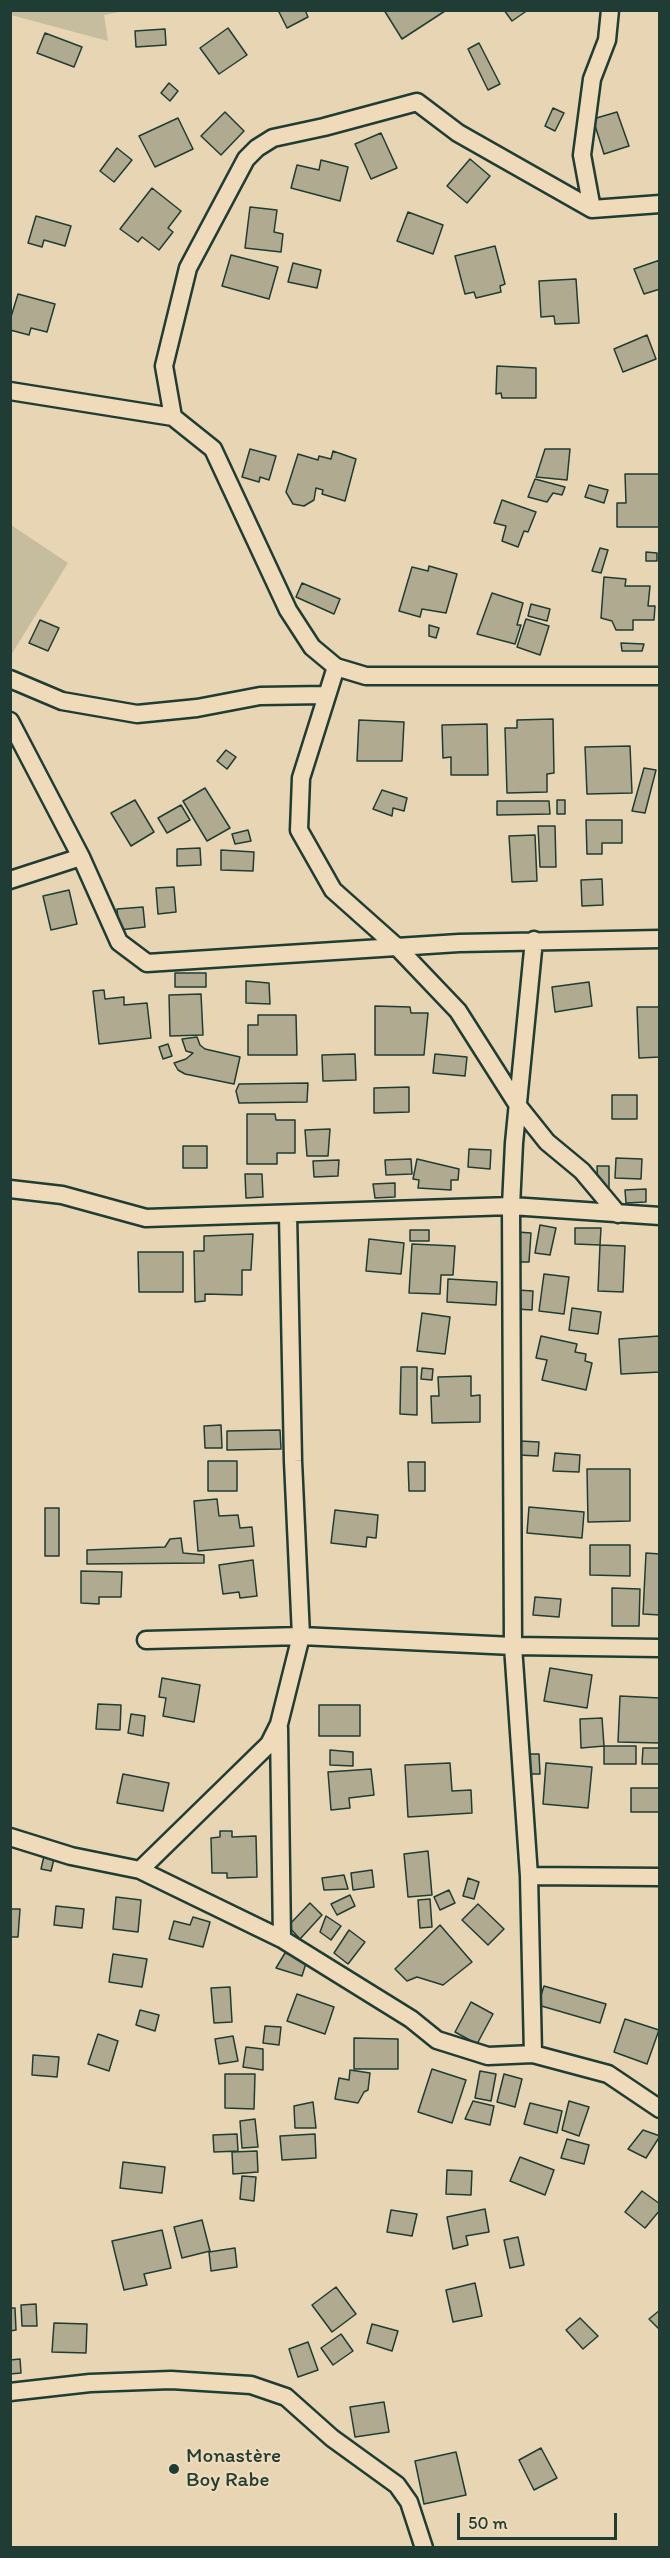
<!DOCTYPE html>
<html>
<head>
<meta charset="utf-8">
<style>
	body { margin:0 }
	#map { position:relative; width:670px; height:2558px; overflow:hidden; background:#e7d5b4; font-family:Itim,sans-serif }
	canvas { display:block }
	.frame { position:absolute; inset:0; border:12px solid #1f3d34; pointer-events:none }
	.scale { position:absolute; left:457px; top:2513px; width:160px; height:27px; box-sizing:border-box; border:3px solid #1f3d34; border-top:0; padding-left:8px; font-size:18px; line-height:21px; white-space:nowrap; color:#1f3d34; -webkit-text-stroke:4px #efdbb9; paint-order:stroke }
</style>
</head>
<body>
<div id="map">
<canvas width="670" height="2558"></canvas>
<div class="frame"></div>
<div class="scale">50 m</div>
</div>
<script>
const g = document.querySelector('canvas').getContext('2d');
g.lineJoin = 'round';
function fillPath(path, color) { g.fillStyle = color; g.fill(path, 'evenodd'); }
function trace(path, color, width, dash) { g.strokeStyle = color; g.lineWidth = width; g.lineCap = dash ? 'butt' : 'round'; g.setLineDash(dash || []); g.stroke(path); }
function drawText(font, color, halo, rows, align = 'center') {
  g.font = font + ' Itim,sans-serif'; g.lineWidth = 4.5; g.setLineDash([]); g.textBaseline = 'middle'; g.strokeStyle = halo; g.fillStyle = color; for (const [text, x, y, turn = 0] of rows) {
    g.save(); g.translate(x, y); g.rotate((+turn || 0) * Math.PI / 180); g.textAlign = isNaN(turn) ? turn : align; if (halo) g.strokeText(text, 0, 0); g.fillText(text, 0, 0); g.restore();
  }
}
fillPath(new Path2D(`
	M10,11L11,10L124,11L104,15L108,41L11,15Z
	M11,525L68,563L11,655Z`), '#c6bc9e');
const building = new Path2D(`
	M278,10H305L308,17L287,28Z
	M384,10H445V11L402,39Z
	M504,10H528L512,21Z
	M228,28L247,55L219,74L200,48Z
	M165,29L166,45L136,47L135,31Z
	M45,33L82,47L74,67L37,53Z
	M479,43L500,84L488,90L468,49Z
	M169,83L178,91L170,101L161,93Z
	M553,108L564,113L555,131L545,126Z
	M225,112L244,131L221,155L201,136Z
	M617,112L629,146L604,154L593,119Z
	M178,118L193,149L155,167L139,136Z
	M381,133L397,168L371,179L355,144Z
	M117,148L132,160L114,182L100,171Z
	M470,159L490,176L467,203L447,186Z
	M321,160L348,167L340,201L291,188L297,165L319,170Z
	M152,188L181,211L168,228L173,232L159,250L142,237L138,242L120,229Z
	M250,207L277,210L274,232L283,234L281,252L245,248Z
	M408,212L443,225L433,254L397,241Z
	M36,216L71,226L65,246L44,240L42,247L28,243Z
	M495,246L505,284L500,286L501,292L476,298L474,292L465,294L455,256Z
	M231,255L278,267L269,299L222,286Z
	M660,260V289L644,294L634,269Z
	M293,263L321,270L317,288L288,282Z
	M576,279L579,323L555,324L554,316L541,317L539,281Z
	M18,294L55,304L47,332L31,328L29,335L10,330V320Z
	M647,335L656,359L623,372L614,349Z
	M497,366L536,368V398H502L501,393L496,394Z
	M250,449L276,456L269,480L260,477L259,482L242,477Z
	M545,449H570L567,480L536,477Z
	M333,451L356,459L345,501L322,494L323,490L316,488L314,500L304,506L293,504L286,492L298,454L318,460L319,456L331,459Z
	M625,474H660V527H617V503H626Z
	M535,479L565,487L562,495L553,493L547,502L528,497Z
	M589,485L608,490L604,503L585,497Z
	M502,500L536,512L528,532L524,531L518,547L502,541L506,526L494,523Z
	M600,548L608,550L601,573L592,571Z
	M646,552L657,553V561H646Z
	M429,566L457,574L446,613L422,609L420,617L399,611L412,567L428,571Z
	M604,577L626,579L625,586H650L648,606H655L654,620H633V630H616L612,621L601,618Z
	M302,583L340,599L334,614L296,597Z
	M492,593L523,603L517,625H521L515,644L477,634Z
	M531,604L550,609L547,621L528,616Z
	M526,619L549,626L540,655L517,647Z
	M40,620L59,628L48,651L29,643Z
	M429,625L439,628L436,638L429,636Z
	M621,643L644,644L642,651H622Z
	M553,719L554,773L547,774V792L507,793L505,728H517V720Z
	M359,720L404,722L402,761H357Z
	M487,724L488,775H451V757L443,758L442,725Z
	M630,746L632,793L587,794L585,747Z
	M226,750L236,757L227,769L217,761Z
	M644,768L656,770L645,813L632,811Z
	M205,788L230,828L207,841L183,801Z
	M382,790L407,798L404,811L393,808L392,816L373,809Z
	M135,800L154,832L131,846L111,813Z
	M557,800H565V814H557Z
	M497,801H549L550,814L497,815Z
	M181,805L190,820L167,833L158,818Z
	M586,820H622V843H602V854H587Z
	M538,826H555L556,867H540Z
	M248,830L251,841L235,844L232,834Z
	M535,835L537,881L512,882L509,836Z
	M200,848L201,865L177,866V849Z
	M221,850L254,852L253,871L221,870Z
	M602,879L603,905L582,906L581,880Z
	M174,887L176,912L158,914L156,888Z
	M69,890L77,924L51,930L43,896Z
	M143,907L145,927L119,930L117,909Z
	M175,973H206V987H175Z
	M246,981L269,983L270,1004L246,1003Z
	M589,982L592,1006L555,1012L552,987Z
	M104,990L105,999L124,997V1005L147,1003L151,1038L99,1044L93,991Z
	M201,994L203,1035L170,1036L169,995Z
	M375,1006L410,1007L411,1013H428L424,1055H375Z
	M637,1007H660V1057L639,1058Z
	M258,1015H296L297,1055H248V1025H258Z
	M197,1037L200,1045L205,1049L240,1057L234,1084L185,1074L178,1070L174,1063L186,1059L193,1053L186,1051L182,1039Z
	M168,1044L172,1056L163,1059L159,1047Z
	M355,1054L356,1080L323,1081L322,1055Z
	M435,1054L467,1057L465,1076L433,1073Z
	M308,1083L307,1102L239,1103L236,1091L239,1084Z
	M409,1087V1112L374,1113V1088Z
	M612,1095H637V1119H612Z
	M247,1114H275L276,1120H295V1153H277V1164H247Z
	M330,1129L328,1156H307L305,1130Z
	M183,1146H207V1168H183Z
	M469,1149L491,1150L490,1169L468,1167Z
	M616,1158L642,1159L641,1179L615,1178Z
	M411,1159L412,1174L386,1175L385,1160Z
	M417,1159L459,1169L458,1180H451V1190L418,1188L419,1180L413,1179Z
	M339,1160L338,1176L314,1177L313,1161Z
	M597,1166H609V1189H598Z
	M245,1174H262L263,1197L246,1198Z
	M395,1183V1197L375,1198L373,1184Z
	M646,1189V1202L626,1203L625,1190Z
	M540,1225L556,1228L550,1255L535,1253Z
	M575,1228H601L600,1245L575,1244Z
	M410,1230H429V1241H410Z
	M518,1232L531,1233L529,1262H516Z
	M253,1234L251,1270H242V1295L205,1294V1301L195,1302L194,1251H204V1236Z
	M369,1239L404,1243L401,1274L366,1271Z
	M412,1244L455,1246L453,1275H441L440,1294L409,1293Z
	M600,1245L625,1246L623,1292L598,1291Z
	M138,1252H183V1292H139Z
	M544,1274L569,1277L564,1314L539,1311Z
	M448,1279L497,1282L496,1305L447,1302Z
	M517,1290L533,1291L532,1310L516,1309Z
	M572,1308L601,1312L598,1334L569,1330Z
	M422,1313L450,1317L445,1354L417,1351Z
	M541,1336L577,1344L575,1352L586,1354L585,1361L592,1363L586,1390L542,1380L547,1360L536,1358Z
	M659,1336L660,1372L621,1374L619,1339Z
	M401,1367H417V1415L400,1414Z
	M422,1368L433,1369L432,1380L421,1379Z
	M471,1376V1396L480,1395V1422L432,1423L431,1396H439L438,1377Z
	M221,1425L222,1448H205L204,1426Z
	M280,1430L281,1449L227,1450V1431Z
	M520,1441L539,1442L538,1456L519,1455Z
	M555,1453L580,1455L579,1472L553,1471Z
	M208,1461H237V1491H208Z
	M408,1462H425V1491H409Z
	M587,1469H630V1521L588,1522Z
	M217,1499L219,1516L238,1515L240,1528L252,1527L254,1546L198,1551L194,1501Z
	M529,1507L584,1512L582,1538L527,1533Z
	M45,1508H59V1556H45Z
	M335,1510L378,1515L376,1538L367,1537L366,1547L331,1543Z
	M181,1538L183,1553L204,1555V1563L87,1564V1550L165,1547L170,1539Z
	M590,1545H630V1576L590,1575Z
	M646,1553L660,1554V1615L643,1614Z
	M253,1560L257,1596L240,1598L239,1592L223,1594L219,1565Z
	M81,1571L122,1572L121,1597H99V1604L81,1603Z
	M612,1588L640,1589L639,1626H612Z
	M535,1597L561,1599L559,1617L533,1615Z
	M550,1668L592,1675L587,1708L544,1701Z
	M162,1678L200,1685L194,1722L163,1716L166,1698L159,1697Z
	M620,1696L660,1698V1743L618,1742Z
	M98,1704L121,1705L120,1730L96,1729Z
	M319,1705H360V1736H319Z
	M131,1714L145,1716L143,1736L128,1733Z
	M602,1718L604,1746L581,1748L580,1719Z
	M604,1746H636V1764H604Z
	M643,1748H660V1764H642Z
	M330,1750L353,1752V1766L330,1765Z
	M527,1754H539L540,1774H527Z
	M450,1763L452,1791L471,1790L472,1813L408,1817L405,1765Z
	M546,1763L592,1767L588,1808L543,1804Z
	M371,1769L374,1795L349,1798L350,1808L331,1810L328,1772Z
	M123,1774L169,1783L163,1811L117,1803Z
	M631,1788H660V1812H631Z
	M220,1831H232V1837L256,1836L257,1877L227,1878V1873H212L211,1838L220,1837Z
	M428,1851L432,1895L408,1897L404,1854Z
	M44,1856L54,1859L51,1871L41,1869Z
	M372,1870L374,1887L353,1890L351,1873Z
	M344,1875L348,1889L324,1890L322,1878Z
	M468,1878L479,1882L474,1899L463,1896Z
	M449,1890L455,1903L440,1910L434,1897Z
	M350,1895L355,1906L337,1915L331,1904Z
	M116,1897L141,1900L138,1932L113,1929Z
	M430,1899L432,1927L420,1928L418,1900Z
	M310,1903L322,1915L300,1939L288,1926Z
	M478,1904L504,1929L488,1945L462,1920Z
	M56,1906L84,1909L82,1928L54,1925Z
	M10,1909H20L18,1937H10Z
	M326,1916L341,1926L331,1940L320,1932Z
	M193,1917L210,1922L203,1947L169,1939L174,1921L190,1925Z
	M440,1925L472,1962L443,1985L417,1977L407,1981L395,1969Z
	M349,1930L365,1942L348,1964L334,1953Z
	M285,1953L307,1960L302,1976L276,1968Z
	M113,1954L147,1959L142,1987L109,1982Z
	M544,1986L606,2004L600,2023L538,2005Z
	M230,1987L232,2022L214,2023L211,1988Z
	M297,1994L334,2007L325,2034L287,2021Z
	M471,2002L493,2014L477,2044L455,2032Z
	M140,2010L159,2015L155,2031L136,2025Z
	M625,2019L659,2030L647,2064L614,2052Z
	M265,2026L281,2027L279,2045L263,2043Z
	M98,2034L118,2041L109,2071L88,2064Z
	M233,2036L238,2061L219,2064L215,2039Z
	M354,2038L398,2039V2069H354Z
	M246,2047L263,2049V2070L243,2067Z
	M33,2055L59,2057L57,2077L32,2075Z
	M432,2069L466,2080L452,2123L418,2112Z
	M350,2070L370,2073L368,2090L364,2092L358,2103L335,2099L339,2078L349,2080Z
	M480,2071L496,2074L491,2101L475,2098Z
	M225,2074H255L254,2109L225,2108Z
	M504,2074L522,2079L515,2107L497,2102Z
	M473,2101L494,2106L490,2125L465,2119Z
	M569,2101L589,2107L579,2136L562,2130Z
	M313,2102L316,2128H295L294,2106Z
	M530,2103L562,2111L557,2133L524,2124Z
	M255,2119L258,2147L242,2148L240,2121Z
	M643,2130L660,2136L646,2158L628,2149Z
	M237,2134L238,2151L214,2152L213,2135Z
	M315,2134L316,2158L282,2160L280,2136Z
	M567,2139L589,2145L584,2164L561,2158Z
	M257,2151L258,2172L233,2174L232,2152Z
	M520,2157L554,2170L545,2195L510,2181Z
	M123,2162L165,2167L162,2193L120,2188Z
	M447,2170L472,2171L471,2195L446,2194Z
	M242,2176L256,2177L254,2201L240,2199Z
	M642,2191L660,2204V2210L645,2228L625,2212Z
	M485,2209L489,2232L466,2236L468,2245L453,2249L447,2217Z
	M391,2210L417,2214L412,2236L387,2232Z
	M202,2220L210,2251L182,2258L174,2227Z
	M162,2230L171,2268L144,2274L147,2285L124,2290L112,2241Z
	M518,2237L524,2265L510,2268L504,2240Z
	M235,2248L237,2267L211,2271L209,2252Z
	M475,2283L482,2316L453,2322L446,2290Z
	M336,2287L356,2314L332,2332L312,2305Z
	M36,2304L37,2326H22L21,2305Z
	M10,2308H15L16,2330L10,2331Z
	M660,2310V2330L649,2319Z
	M580,2318L598,2336L583,2349L566,2330Z
	M54,2323L87,2324L86,2353L52,2352Z
	M372,2324L398,2331L392,2351L367,2343Z
	M341,2334L353,2351L333,2365L321,2348Z
	M308,2342L318,2370L298,2377L289,2349Z
	M20,2359L21,2373L10,2374V2360Z
	M384,2402L389,2432L355,2437L350,2407Z
	M541,2448L557,2478L534,2490L519,2460Z
	M456,2452L466,2495L424,2504L415,2461Z`);
fillPath(building, '#afaa90');
trace(building, '#1f3d34', 1.5);
const minor = new Path2D(`
	M660,204L592,209L458,133L417,102L324,127L273,138L257,148L246,159L188,268L164,366L173,417L213,449L288,610L312,647L336,667L366,676H660
	M592,209L582,155L592,79L607,40L610,10
	M10,391L173,417
	M336,667L301,778L299,830L333,890L397,947L458,1011L519,1107L547,1142L582,1171L618,1214
	M10,679L62,701L137,714L197,708L260,696L325,695
	M10,721L81,857L119,942L147,963L459,943L660,939
	M10,880L81,857
	M534,940L514,1143L511,1206L513,1646L529,1876L533,2054L608,2074L660,2109
	M10,1189L62,1195L146,1218L511,1206L660,1216
	M146,1640L301,1636L293,1461L288,1214
	M279,1728L282,1939
	M10,1837L71,1856L140,1870L282,1939L411,2019L437,2040L488,2056L533,2054
	M140,1870L269,1744L279,1724L301,1636L513,1646L660,1648
	M529,1876L660,1877
	M10,2392L90,2383L171,2380L251,2385L286,2397L332,2438L397,2485L409,2502L424,2548`);
trace(minor, '#1f3d34', 21);
trace(minor, '#efdbb9', 16);
for (const [x, y, r, color] of [
	[174,2469,6,"#1f3d34"]
]) { const dot = new Path2D(); dot.arc(x, y, r, 0, 2 * Math.PI); g.fillStyle = color; g.fill(dot); trace(dot, '#efdbb9', 2); }
drawText('21px', '#1f3d34', '#efdbb9', [
	["Monastère",186,2457],
	["Boy Rabe",186,2481]
], 'left');
</script>
</body>
</html>
